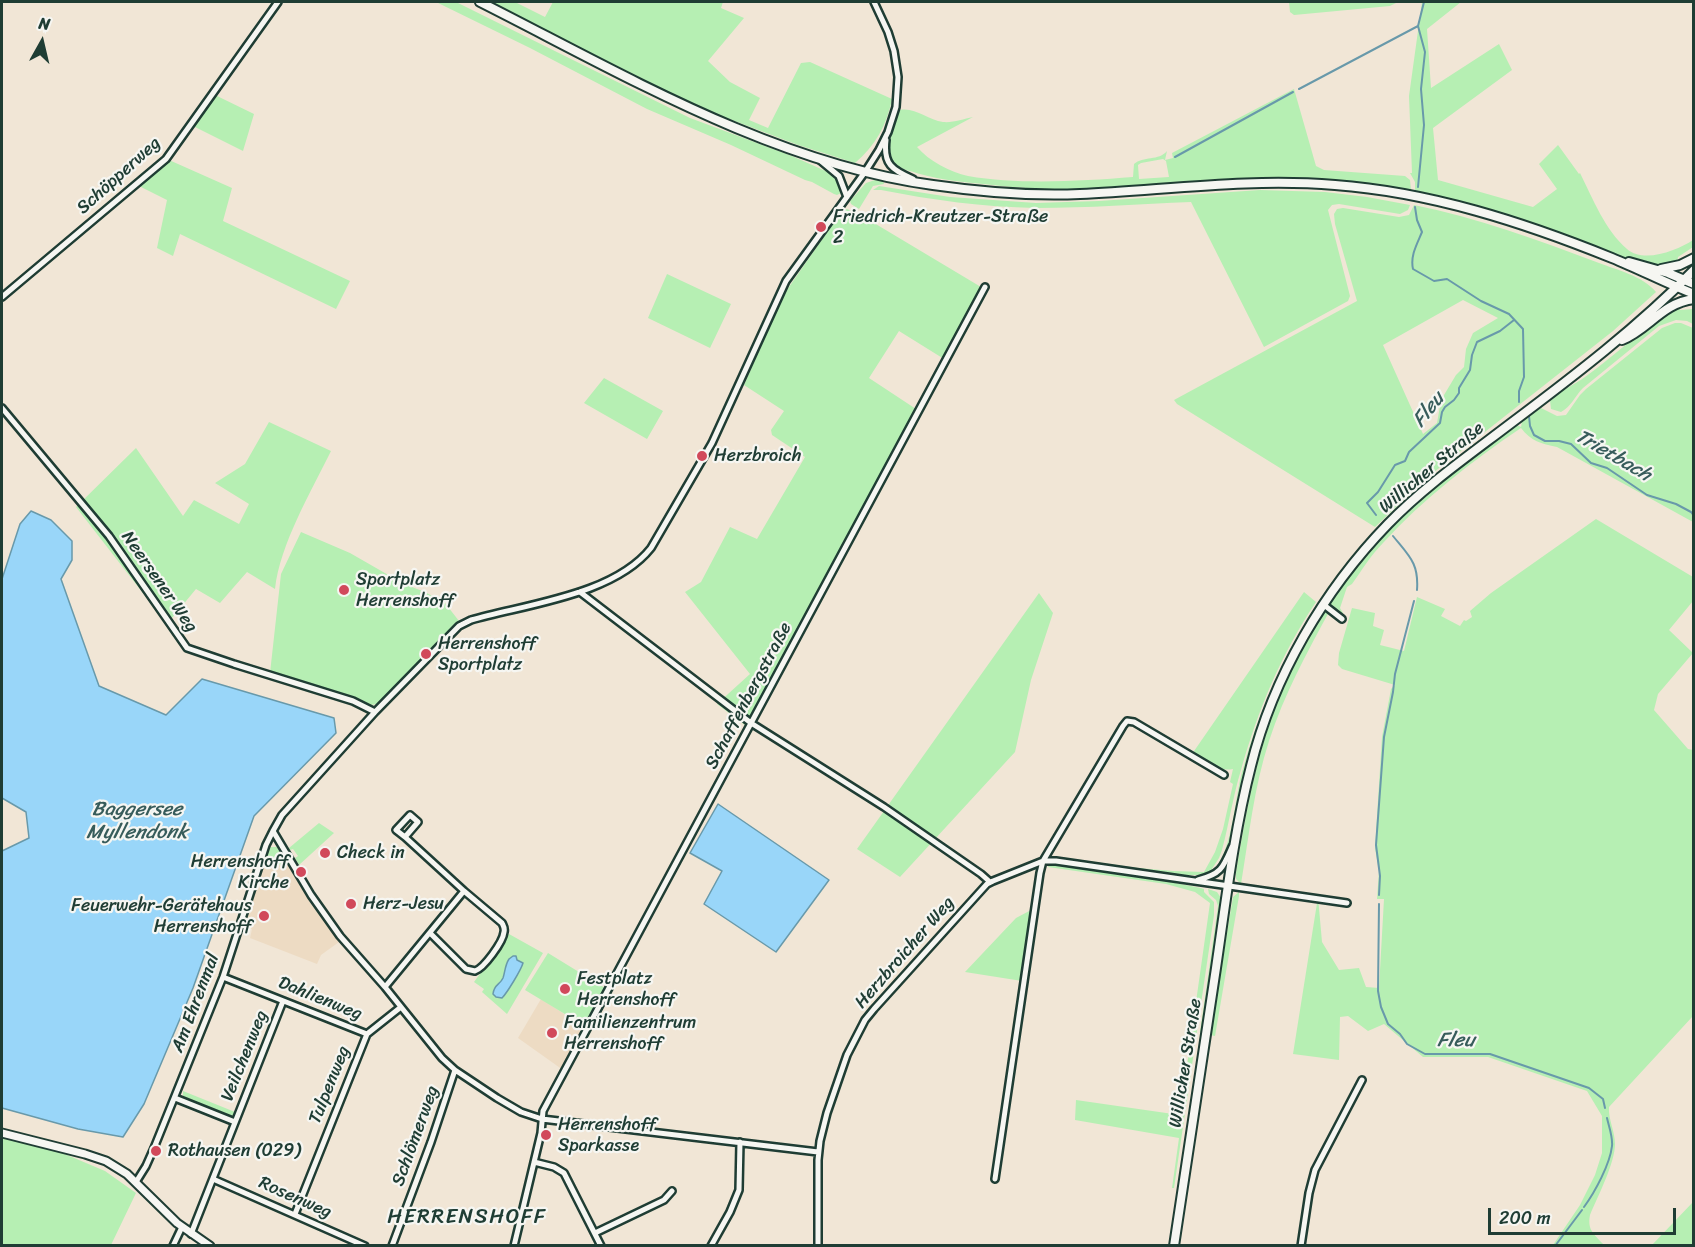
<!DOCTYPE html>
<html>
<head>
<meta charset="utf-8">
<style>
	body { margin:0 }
	#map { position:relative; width:1695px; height:1247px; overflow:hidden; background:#f1e6d6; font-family:Sriracha,sans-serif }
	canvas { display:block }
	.frame { position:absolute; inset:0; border:3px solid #1f3d34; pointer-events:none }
	.north { position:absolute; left:12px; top:12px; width:60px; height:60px; -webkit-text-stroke:4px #f6f6f2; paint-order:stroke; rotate:8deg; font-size:16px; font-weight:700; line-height:24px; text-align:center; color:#1f3d34 }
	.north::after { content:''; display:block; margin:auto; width:21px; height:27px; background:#1f3d34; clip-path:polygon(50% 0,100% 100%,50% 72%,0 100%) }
	.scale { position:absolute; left:1488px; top:1208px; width:188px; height:27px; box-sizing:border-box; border:3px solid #1f3d34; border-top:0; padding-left:8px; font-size:18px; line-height:21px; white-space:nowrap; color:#1f3d34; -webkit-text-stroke:4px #f6f6f2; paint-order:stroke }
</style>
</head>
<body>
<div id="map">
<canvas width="1695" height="1247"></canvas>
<div class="frame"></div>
<div class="north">N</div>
<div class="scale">200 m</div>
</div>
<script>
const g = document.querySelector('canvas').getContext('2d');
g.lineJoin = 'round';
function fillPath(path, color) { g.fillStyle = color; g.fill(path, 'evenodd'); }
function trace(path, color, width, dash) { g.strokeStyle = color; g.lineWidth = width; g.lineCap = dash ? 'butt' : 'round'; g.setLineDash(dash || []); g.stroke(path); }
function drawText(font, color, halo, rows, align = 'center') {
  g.font = font + ' Sriracha,sans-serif'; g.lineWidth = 4.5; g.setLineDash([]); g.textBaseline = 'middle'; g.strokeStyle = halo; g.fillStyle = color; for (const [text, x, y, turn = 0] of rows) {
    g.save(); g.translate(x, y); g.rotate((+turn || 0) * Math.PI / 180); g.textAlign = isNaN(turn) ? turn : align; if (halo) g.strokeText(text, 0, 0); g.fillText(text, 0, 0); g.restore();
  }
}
fillPath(new Path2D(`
	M287,864L311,904L339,942L321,955L317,964L250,938L252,929L245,927L263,866Z
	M541,999L586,1028L563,1070L518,1038Z`), '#eddbc3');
fillPath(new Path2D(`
	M436,2H456L690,118L792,156L830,173L837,177L842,187L841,193L837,195L834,194L812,182L805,180L731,145L647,109L530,48Z
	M490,2H515L545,17L553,2H723L721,8L744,18L708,61L730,82L760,98L749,120L768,128L801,63L810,62L892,99C887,125 875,146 855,163L798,145L700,108Z
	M1289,2H1398L1390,6L1294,15L1290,12Z
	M1422,2H1461L1427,29L1431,88L1499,44L1512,70L1433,128L1438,180L1533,207L1557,189L1539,164L1558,145L1579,174L1580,173C1593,199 1605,230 1627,249C1644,264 1678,250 1693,240V247L1678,257L1677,263C1642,272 1564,234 1527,222C1490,210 1453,199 1415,191V182L1410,173H1412L1409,96Z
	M1294,89L1316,166L1324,170L1405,176L1410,180L1411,190C1366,183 1321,178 1275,178C1209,179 1144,188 1079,189C1047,190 1015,188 983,184C962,182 941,180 920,174C911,171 898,169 891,162C882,152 894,121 900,110C915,107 928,120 943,122C953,123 963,119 973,117L917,147C929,161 950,172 968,176C1020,185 1081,181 1133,177L1134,164C1143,156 1159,161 1167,151L1165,160L1173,158L1172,153ZM1163,159L1166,161L1169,177L1139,179L1138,165L1141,163Z
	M215,95L254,114L243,151L193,126Z
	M169,160L232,188L223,221L350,281L336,309L180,234L173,256L157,248L167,200L139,186Z
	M875,180L883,181L884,184L873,186L859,209L851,204L850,201L866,183Z
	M879,186L950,197L1036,203L1099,201L1260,190L1325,192L1367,197L1410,205L1408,210L1400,214L1339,204L1332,205L1328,210L1350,296L1348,301L1264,347L1191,202C1140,204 1088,208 1036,208C983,207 932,200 881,190H873Z
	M1414,205C1478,218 1538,240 1599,263C1617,270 1643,276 1656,292L1613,331L1429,476L1375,527L1177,404L1174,400L1357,301L1335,224L1334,214L1337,209L1343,208L1399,217L1409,215ZM1463,300L1498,318L1473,333L1466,349L1464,367L1456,375L1441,400L1437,423L1423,434L1383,345Z
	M847,209L859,214L981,287L944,359L899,331L869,378L916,409L759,705L746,726L717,704L750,674L685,592L701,582L730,527L757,539L805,457L772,435L771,430L784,411L744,385L782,297L841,212Z
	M667,274L731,304L710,348L648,318Z
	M1678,305L1680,310L1693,309V324L1687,321L1676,320L1659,326L1583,388C1575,396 1571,407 1561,412L1551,409L1550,400C1556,393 1576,384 1585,377C1617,354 1645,326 1678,305Z
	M1675,323H1681L1693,328V522L1557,447C1541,444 1531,441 1521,428C1472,461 1423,499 1383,543C1371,555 1362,570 1352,584L1347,587L1340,608L1343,613L1341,615L1330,606L1329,603C1349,577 1368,551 1391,528C1426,492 1466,463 1505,433L1517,425L1521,427L1522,421L1541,408L1557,416L1566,415L1580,395L1586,389L1662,328Z
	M604,378L663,411L647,439L584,403Z
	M269,422L331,451C311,492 280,544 275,589L247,572L220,603L196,589L167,624L76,507L136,448L183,516L194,500L239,524L249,504L215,483L245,464Z
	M1596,519L1693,577V601L1669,630L1693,653L1658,694L1654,710L1688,749L1693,750V1016L1609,1107C1608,1119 1615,1131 1615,1144C1615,1163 1598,1196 1590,1215C1587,1230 1594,1234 1604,1245H1553L1580,1205L1595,1175L1602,1153V1116L1587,1091L1488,1057H1423L1384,1024L1368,1031L1348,1016L1340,1017L1339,1060L1293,1054L1318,897L1322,942L1339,970L1359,968L1366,987L1379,988L1384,899H1377L1379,871L1375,848L1382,737L1391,689L1395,685L1342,669L1338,665L1339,653L1352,608L1375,613L1373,626L1384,630L1380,645L1404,651L1417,597L1445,609L1441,616L1460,626L1464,620L1466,621L1472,617L1470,611L1491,593Z
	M301,532L350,553L404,584L425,592L445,603L459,621L378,704L370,705L270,673L281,574Z
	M1304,592L1316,602C1281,654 1258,710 1241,770C1233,796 1229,824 1222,850L1219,858L1208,875H1176L1061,859L1060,857L1138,868L1173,871L1204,872L1215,852L1223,829L1233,784L1230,782L1233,769C1217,772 1205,762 1192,754Z
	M1039,593L1053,613L1031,680L1015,752L900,877L857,849Z
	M1316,606L1317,608C1279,668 1251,734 1237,804C1233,823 1229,862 1212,872C1215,868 1218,865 1220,861C1233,838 1235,798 1242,772C1258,713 1283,657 1316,606Z
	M1325,612H1329C1306,654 1284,695 1269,741C1254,787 1249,836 1241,884L1236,879V873C1249,795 1261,727 1299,656C1307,641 1315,626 1325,612Z
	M319,823L334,833L299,865L295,858L298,856L293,849L290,850L289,848Z
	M270,847H277L287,864L263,866Z
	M1059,864L1145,877L1201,888L1204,889V892L1214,902V915L1174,1188H1172L1179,1138L1075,1120L1076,1100L1180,1115L1210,903L1195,892L1166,884L1048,867L1049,864Z
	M1208,889L1217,892L1221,898L1202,1033L1200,1032L1218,906L1216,900L1209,894Z
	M1239,892V896L1215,1036L1210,1035L1233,897Z
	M1033,909L1022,981L965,972L1016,918Z
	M509,934L543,953L507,1014L482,992L484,989L474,982Z
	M548,953L605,988L583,1025L525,990Z
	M183,1091L235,1112L234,1115L229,1116L184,1099L183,1096Z
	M2,1138L60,1152L105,1171L136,1193L111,1245H2Z
	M1693,1202V1245H1652Z`), '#b6efb3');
const water = new Path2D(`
	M31,511L51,520L72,541V560L61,579L99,686L166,715L202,679L334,718L336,733L254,816L193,988L144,1104L123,1137L78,1129L2,1108V851L29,838L26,812L2,798V579L20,524Z
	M718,804L829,880L776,952L704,904L722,871L690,853Z
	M513,956H516L517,960L523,963C521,970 507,993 502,998L496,997L493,994C494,984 500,985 503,978C505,972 505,965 509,959Z`);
fillPath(water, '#99d6f9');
trace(water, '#6899aa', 1.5);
trace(new Path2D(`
	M1299,89L1418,26
	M1175,157L1293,92
	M1418,187L1424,125L1421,89L1425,52L1418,26L1424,2
	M1415,207L1417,220L1422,232C1417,244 1410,256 1413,269L1434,281L1447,279L1481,301L1509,314L1523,329L1524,377L1519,391V402
	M1529,416L1530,426L1534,435L1545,441H1559L1571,444L1591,463L1607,468L1647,495L1676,504L1691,512L1694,516
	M1376,515L1367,503L1378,492L1395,465L1405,461L1409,452L1440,423L1442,412L1445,407L1454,400L1459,393V388L1470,370L1472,355L1477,342L1500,331L1514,320
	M1393,536C1409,556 1419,563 1417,590
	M1379,895L1380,876L1376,845L1384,737L1393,692L1395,674L1414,601
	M1379,904L1378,991L1381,1007L1388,1024L1400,1034L1407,1044L1425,1054H1490L1589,1088L1603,1099L1605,1108
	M1584,1207C1595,1192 1610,1164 1612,1146C1613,1137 1609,1127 1607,1118
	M1555,1246L1582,1210`), '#6899aa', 2);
const minor = new Path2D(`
	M886,140C883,164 892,170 913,179
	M821,161L839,176L847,197
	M2,297L166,159L278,2
	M2,408L109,536L187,648L234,664L353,701L375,712
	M580,592L751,723L884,807L981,874L990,882
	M1324,605L1342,619
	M273,831L311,895L340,936L385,987L442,1058L455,1070L497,1098L521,1112L542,1119L818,1152
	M405,837L396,830L410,815L418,822L405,837L464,891
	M1198,880C1221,874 1223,868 1232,847
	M223,977L367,1034L401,1007
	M385,987L464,891L502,923C504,927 505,928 504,932C503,942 484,968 475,971L466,969L430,933
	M175,1098L235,1122
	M534,1162L554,1167L564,1173L601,1246
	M213,1179L365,1246
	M995,1179L1040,873L1043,861L1123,726L1127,721L1134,722L1224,775
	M136,1182L146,1166L154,1148L223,977L266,845L273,831L282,815L375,712L459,626L471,620C527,604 614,595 651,548L712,443L786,281L865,172L879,150L888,132L896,107L898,77L894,51L888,32L874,2
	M295,1214L367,1034
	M595,1233L664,1200L672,1191
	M191,1234L283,1001
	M173,1246L182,1227
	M392,1246L431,1142L455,1070
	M514,1246L541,1133L543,1111L985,287
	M711,1246L730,1212L739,1190L740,1142
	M818,1246V1160L820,1141L827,1113L847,1055L865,1020L874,1009L987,884L993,881L1043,861H1056L1347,903
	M1301,1246L1309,1193L1315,1170L1362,1080`);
const tertiary = new Path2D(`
	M2,1133L85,1154L106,1161L127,1174L177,1223L210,1246`);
const secondary = new Path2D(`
	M480,2C621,73 774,164 933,185C981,192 1031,196 1080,194C1166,190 1248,178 1335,185C1430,192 1523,222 1612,258C1639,269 1666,283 1694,294
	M1629,262L1668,273L1694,284
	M1661,269L1680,265L1694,258
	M1622,340C1649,329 1662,303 1694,299
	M1174,1246C1188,1153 1202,1060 1216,968C1226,900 1234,832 1251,766C1273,677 1324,590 1388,524C1425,486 1468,456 1510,424C1574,376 1638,327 1694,270`);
trace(minor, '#1f3d34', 10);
trace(tertiary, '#1f3d34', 11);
trace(secondary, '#1f3d34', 12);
trace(minor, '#f6f6f2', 5);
trace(tertiary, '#f6f6f2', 7);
trace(secondary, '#f6f6f2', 8);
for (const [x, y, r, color] of [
	[821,227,6,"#d1495b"],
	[702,456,6,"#d1495b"],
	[344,590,6,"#d1495b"],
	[426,654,6,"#d1495b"],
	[325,853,6,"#d1495b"],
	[301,872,6,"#d1495b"],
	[351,904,6,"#d1495b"],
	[264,916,6,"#d1495b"],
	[565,989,6,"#d1495b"],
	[552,1033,6,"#d1495b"],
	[546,1135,6,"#d1495b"],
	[156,1151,6,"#d1495b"]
]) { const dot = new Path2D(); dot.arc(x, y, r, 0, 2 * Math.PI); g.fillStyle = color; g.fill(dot); trace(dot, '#f6f6f2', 2); }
drawText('18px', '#1f3d34', '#f6f6f2', [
	["Schöpperweg",119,176,-42],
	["Willicher Straße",1432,468,-40],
	["Neersener Weg",159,582,55],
	["Schaffenbergstraße",749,696,-62],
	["Herzbroicher Weg",905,953,-49],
	["Dahlienweg",320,999,22],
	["Am Ehrenmal",196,1003,-69],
	["Veilchenweg",245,1056,-68],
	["Willicher Straße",1186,1063,-81],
	["Tulpenweg",330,1085,-68],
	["Schlömerweg",416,1136,-70],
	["Rosenweg",295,1198,24]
]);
drawText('18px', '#1f3d34', '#f6f6f2', [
	["Friedrich-Kreutzer-Straße",833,217],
	["2",833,238],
	["Herzbroich",714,456],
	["Sportplatz",356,580],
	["Herrenshoff",356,601],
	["Herrenshoff",438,644],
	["Sportplatz",438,665],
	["Check in",337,853],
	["Herrenshoff",289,862,"right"],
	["Kirche",289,883,"right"],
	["Herz-Jesu",363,904],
	["Feuerwehr-Gerätehaus",252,906,"right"],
	["Herrenshoff",252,927,"right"],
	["Festplatz",577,979],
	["Herrenshoff",577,1000],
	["Familienzentrum",564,1023],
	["Herrenshoff",564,1044],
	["Herrenshoff",558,1125],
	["Sparkasse",558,1146],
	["Rothausen (029)",168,1151]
], 'left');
drawText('italic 20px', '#375c5b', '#f6f6f2', [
	["Fleu",1429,410,-52],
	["Trietbach",1613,456,30],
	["Baggersee",137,810],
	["Myllendonk",137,833],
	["Fleu",1456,1041]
]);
g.letterSpacing = '1.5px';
drawText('21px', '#1f3d34', '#f6f6f2', [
	["HERRENSHOFF",467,1218]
]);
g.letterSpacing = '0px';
</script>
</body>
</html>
